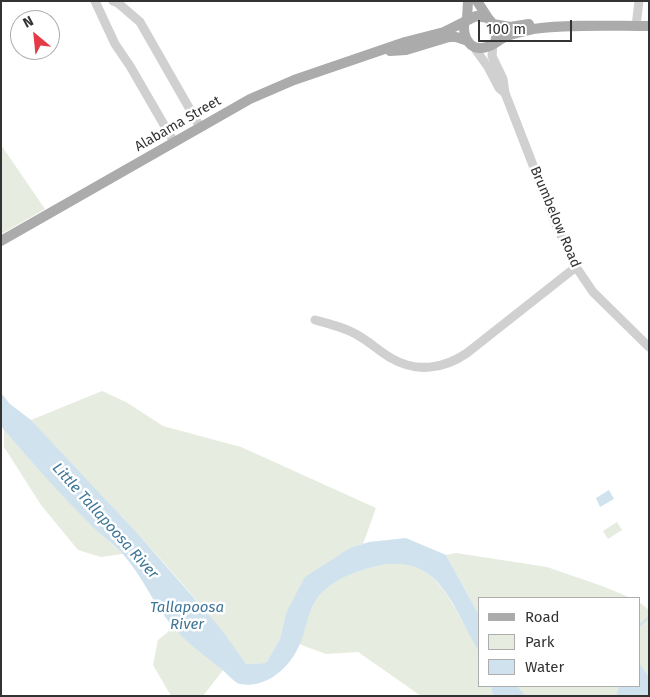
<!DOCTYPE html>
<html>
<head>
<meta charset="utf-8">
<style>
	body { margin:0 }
	#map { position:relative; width:650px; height:697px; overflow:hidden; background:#fff; font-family:"Fira Sans",sans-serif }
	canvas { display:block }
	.frame { position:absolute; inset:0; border:2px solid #333; pointer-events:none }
	.legend { position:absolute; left:478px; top:597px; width:162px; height:90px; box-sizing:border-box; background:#fff; border:1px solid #adadad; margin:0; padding:6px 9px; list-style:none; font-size:15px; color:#333 }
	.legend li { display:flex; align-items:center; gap:10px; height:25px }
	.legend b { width:25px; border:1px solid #adadad }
	.north { position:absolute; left:10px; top:10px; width:50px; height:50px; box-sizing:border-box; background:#fff; border:1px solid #adadad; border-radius:50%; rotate:332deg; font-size:14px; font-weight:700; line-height:20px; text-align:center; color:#333 }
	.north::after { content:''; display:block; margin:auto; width:18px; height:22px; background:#e63946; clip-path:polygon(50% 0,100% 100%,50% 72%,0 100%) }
	.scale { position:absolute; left:478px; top:20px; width:94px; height:22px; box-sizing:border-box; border:2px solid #333; border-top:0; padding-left:6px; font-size:15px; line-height:18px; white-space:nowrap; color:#333; -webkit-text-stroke:4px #fff; paint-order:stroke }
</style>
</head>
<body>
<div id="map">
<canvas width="650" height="697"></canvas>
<div class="frame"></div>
<ul class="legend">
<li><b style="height:6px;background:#ababab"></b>Road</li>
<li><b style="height:14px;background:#e6ecdf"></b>Park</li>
<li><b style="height:14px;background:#cfe2ee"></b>Water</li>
</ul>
<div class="north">N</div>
<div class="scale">100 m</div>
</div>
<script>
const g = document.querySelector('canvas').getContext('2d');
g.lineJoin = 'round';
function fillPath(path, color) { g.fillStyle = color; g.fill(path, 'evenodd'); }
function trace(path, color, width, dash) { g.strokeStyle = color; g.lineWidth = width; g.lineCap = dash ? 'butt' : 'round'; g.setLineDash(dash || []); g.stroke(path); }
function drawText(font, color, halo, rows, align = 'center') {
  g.font = font + ' "Fira Sans",sans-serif'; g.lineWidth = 5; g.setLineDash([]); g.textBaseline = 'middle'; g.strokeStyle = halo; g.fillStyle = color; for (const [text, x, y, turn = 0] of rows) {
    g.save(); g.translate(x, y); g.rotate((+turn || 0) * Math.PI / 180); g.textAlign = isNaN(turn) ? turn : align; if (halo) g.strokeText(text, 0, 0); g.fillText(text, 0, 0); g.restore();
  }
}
fillPath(new Path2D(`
	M1,145L45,209L1,234Z
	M102,391L126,402L163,426L241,447L376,508L363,544L350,548L286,613L280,639L266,663L246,664C183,576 104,500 31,420Z
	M4,430C42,474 80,516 123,554L101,557L78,550L41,505L4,447Z
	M617,522L622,530L608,539L603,531Z
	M456,553L547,567L602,586L631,598H479V615L446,555Z
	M392,563C430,560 448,595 464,624C468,632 475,642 478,651C481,661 479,675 479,686H491L493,696H421L358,652L326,654L299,644C304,632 306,619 312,607C325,578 363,568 392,563Z
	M639,602L649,610V677L641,665H639Z
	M173,628L199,651L223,670L203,696H171L153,665L158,640Z
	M517,686H619L616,696H526Z`), '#e6ecdf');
fillPath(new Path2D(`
	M1,393L10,404L31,420L137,533L221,629L246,664L266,663L280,639L286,613L305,577L350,548L369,542L406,538L446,555L479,615V652C449,599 436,545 363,570C345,575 326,585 316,600C306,615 306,634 297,650C287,670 264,689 240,684C233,682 226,672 220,668C204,655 187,643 174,628C154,606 142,575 122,553C112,543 101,535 91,525C61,495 32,463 4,430L1,425Z
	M609,490L614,499L600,507L596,498Z
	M639,665H641L649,677V696H616L619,686H639Z
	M491,686H517L526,696H493Z`), '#cfe2ee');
trace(new Path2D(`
	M639,626L649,617`), '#cfe2ee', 2);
trace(new Path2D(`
	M95,1L115,44L130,66L174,142
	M113,1L118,3L140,22L200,127
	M636,26L639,1
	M493,44L492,56L503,79L505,93L555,222L576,267L593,292L649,347
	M473,46L488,67L499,88L505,93
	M315,320C330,324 347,328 359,336C370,342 380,352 391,358C416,373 444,369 467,353L576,267`), '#d0d0d0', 9);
trace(new Path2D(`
	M477,1L488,18
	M467,19L468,1
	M465,21C462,31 466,47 479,48C489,49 498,40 507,36C515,33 524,31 533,29C571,24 611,26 649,26
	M493,24L510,27L529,24
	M390,51L406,50L449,37H456L468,41
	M1,241L250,99L294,80L405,42L444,32L476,16L488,18L493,24L497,32L495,43`), '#ababab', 10);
drawText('14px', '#333', '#fff', [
	["Alabama Street",178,124,-30],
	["Brumbelow Road",555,217,67]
]);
drawText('italic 15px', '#3f7597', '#fff', [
	["Little Tallapoosa River",105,521,48],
	["Tallapoosa",187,608],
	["River",187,625]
]);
</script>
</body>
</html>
